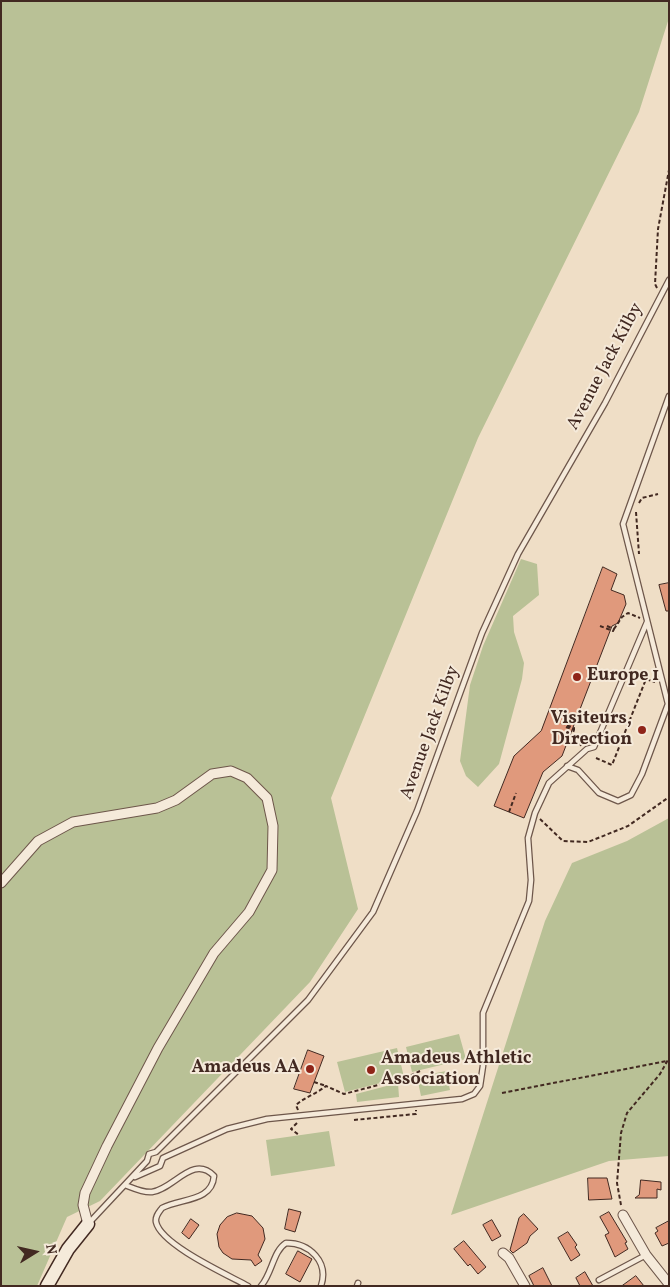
<!DOCTYPE html>
<html>
<head>
<meta charset="utf-8">
<style>
	body { margin:0 }
	#map { position:relative; width:670px; height:1287px; overflow:hidden; background:#efdec6; font-family:Vollkorn,serif }
	canvas { display:block }
	.frame { position:absolute; inset:0; border:2px solid #422921; pointer-events:none }
	.north { position:absolute; left:10px; top:1227px; width:50px; height:50px; -webkit-text-stroke:4px #f5eada; paint-order:stroke; rotate:80deg; font-size:14px; font-weight:700; line-height:20px; text-align:center; color:#422921 }
	.north::after { content:''; display:block; margin:auto; width:18px; height:22px; background:#422921; clip-path:polygon(50% 0,100% 100%,50% 72%,0 100%) }
</style>
</head>
<body>
<div id="map">
<canvas width="670" height="1287"></canvas>
<div class="frame"></div>
<div class="north">N</div>
</div>
<script>
const g = document.querySelector('canvas').getContext('2d');
g.lineJoin = 'round';
function fillPath(path, color) { g.fillStyle = color; g.fill(path, 'evenodd'); }
function trace(path, color, width, dash) { g.strokeStyle = color; g.lineWidth = width; g.lineCap = dash ? 'butt' : 'round'; g.setLineDash(dash || []); g.stroke(path); }
function drawText(font, color, halo, rows, align = 'center') {
  g.font = font + ' Vollkorn,serif'; g.lineWidth = 4; g.setLineDash([]); g.textBaseline = 'middle'; g.strokeStyle = halo; g.fillStyle = color; for (const [text, x, y, turn = 0] of rows) {
    g.save(); g.translate(x, y); g.rotate((+turn || 0) * Math.PI / 180); g.textAlign = isNaN(turn) ? turn : align; if (halo) g.strokeText(text, 0, 0); g.fillText(text, 0, 0); g.restore();
  }
}
fillPath(new Path2D(`
	M1,1H669V18L639,112L478,438L331,798L358,909L310,982L100,1201L67,1217L37,1286H1Z
	M521,559L537,564L539,595L513,616L514,632L524,663L522,679L499,764L478,787L466,776L460,761L470,685L483,646Z
	M669,818V1156L609,1161L451,1215L545,921L572,863L627,841Z
	M459,1034L466,1059L412,1072L406,1047Z
	M397,1048L404,1077L345,1092L337,1062Z
	M446,1071L450,1090L421,1096L417,1077Z
	M398,1083L399,1097L357,1102L356,1094Z
	M329,1131L335,1166L271,1176L266,1140Z`), '#b9c196');
const building = new Path2D(`
	M603,567L617,574L611,590L624,595L626,604L618,623L612,626L562,756L543,772L524,818L494,806L514,756L541,731Z
	M669,583V611H666L659,585Z
	M308,1050L324,1056L310,1093L294,1089Z
	M588,1178H607L612,1199L589,1200Z
	M641,1180L661,1182V1190L657,1189V1198H635L639,1195Z
	M289,1209L301,1212L295,1232L285,1229Z
	M609,1212L627,1242L625,1243L628,1249L615,1257L605,1235L609,1233L600,1217Z
	M237,1213L252,1216L263,1228L265,1239L258,1255L262,1261L255,1266L251,1260L232,1259L223,1253L219,1247L217,1234L220,1225L227,1217Z
	M524,1214L538,1229L530,1236L527,1243L513,1253L510,1250L519,1218Z
	M191,1219L199,1225L189,1239L182,1233Z
	M492,1220L501,1236L492,1241L483,1225Z
	M669,1221V1243L662,1246L655,1233L658,1231L656,1228Z
	M568,1232L577,1245L575,1247L580,1255L571,1261L558,1238Z
	M464,1241L486,1267L478,1274L470,1264L468,1266L454,1249Z
	M298,1251L312,1259L300,1282L286,1274Z
	M543,1268L552,1286H534L529,1276Z
	M585,1272L593,1286H580L576,1278Z
	M636,1276L644,1286H622Z`);
fillPath(building, '#e0997c');
trace(building, '#422921', 1);
const lane = new Path2D(`
	M567,766L578,770L599,793L618,801L631,795L642,774L668,704L623,524L669,396
	M163,1158L227,1129L267,1119L462,1099L474,1094L480,1086L483,1066V1013L529,901L531,880L528,838L535,813L549,783L587,749L594,747L647,622
	M135,1177L160,1166L163,1158
	M125,1185C133,1188 143,1193 152,1192C174,1189 193,1154 214,1176C212,1202 181,1198 162,1208C159,1212 155,1216 156,1222C161,1245 228,1275 248,1286
	M89,1223L147,1161L149,1154L156,1152L308,1000L373,912L417,811L482,633L518,554L605,403L669,280
	M599,1280L646,1255
	M261,1286C272,1274 273,1251 286,1243C310,1243 329,1262 321,1286
	M357,1286L358,1283`);
const street = new Path2D(`
	M1,883L38,841L73,822L157,808L176,800L212,774L231,771L247,778L267,798L273,826L272,870L249,912L214,953L158,1048L107,1146L85,1193L83,1205L88,1224
	M623,1215L646,1255L669,1284
	M503,1253L509,1258L525,1286`);
const secondary = new Path2D(`
	M47,1286L68,1249L88,1224`);
trace(lane, '#6d564a', 7);
trace(street, '#6d564a', 11);
trace(secondary, '#422921', 15);
trace(new Path2D(`
	M657,288L655,284L658,229L669,170
	M639,503L642,498L658,494
	M636,512L639,554
	M600,626L613,631L614,629
	M607,626L614,629
	M614,629L622,617L628,613L640,618
	M561,723L574,728V730
	M566,727L574,730L572,735L579,738L581,746
	M596,758L612,765L646,679L655,682
	M509,812L516,793
	M540,819L563,841L588,842L628,826L669,797
	M314,1082L326,1086
	M502,1093L667,1061
	M298,1110L296,1105C305,1097 316,1094 326,1086L344,1094L405,1078L420,1071
	M354,1120L416,1114V1110
	M297,1123L291,1129L299,1135
	M621,1205L617,1183L621,1133L627,1113L660,1074L669,1058`), '#422921', 2, [4, 2.5]);
trace(lane, '#f5eada', 4.5);
trace(street, '#f5eada', 9);
trace(secondary, '#f5eada', 12);
for (const [x, y, r, color] of [
	[577,677,5,"#8f2418"],
	[642,730,5,"#8f2418"],
	[310,1069,5,"#8f2418"],
	[371,1070,5,"#8f2418"]
]) { const dot = new Path2D(); dot.arc(x, y, r, 0, 2 * Math.PI); g.fillStyle = color; g.fill(dot); trace(dot, '#f5eada', 2); }
drawText('18px', '#422921', '#f5eada', [
	["Avenue Jack Kilby",606,367,-62],
	["Avenue Jack Kilby",431,733,-70]
]);
drawText('bold 18px', '#422921', '#f5eada', [
	["Europe 1",587,677],
	["Visiteurs,",632,720,"right"],
	["Direction",632,741,"right"],
	["Amadeus Athletic",381,1060],
	["Association",381,1081],
	["Amadeus AA",300,1069,"right"]
], 'left');
</script>
</body>
</html>
